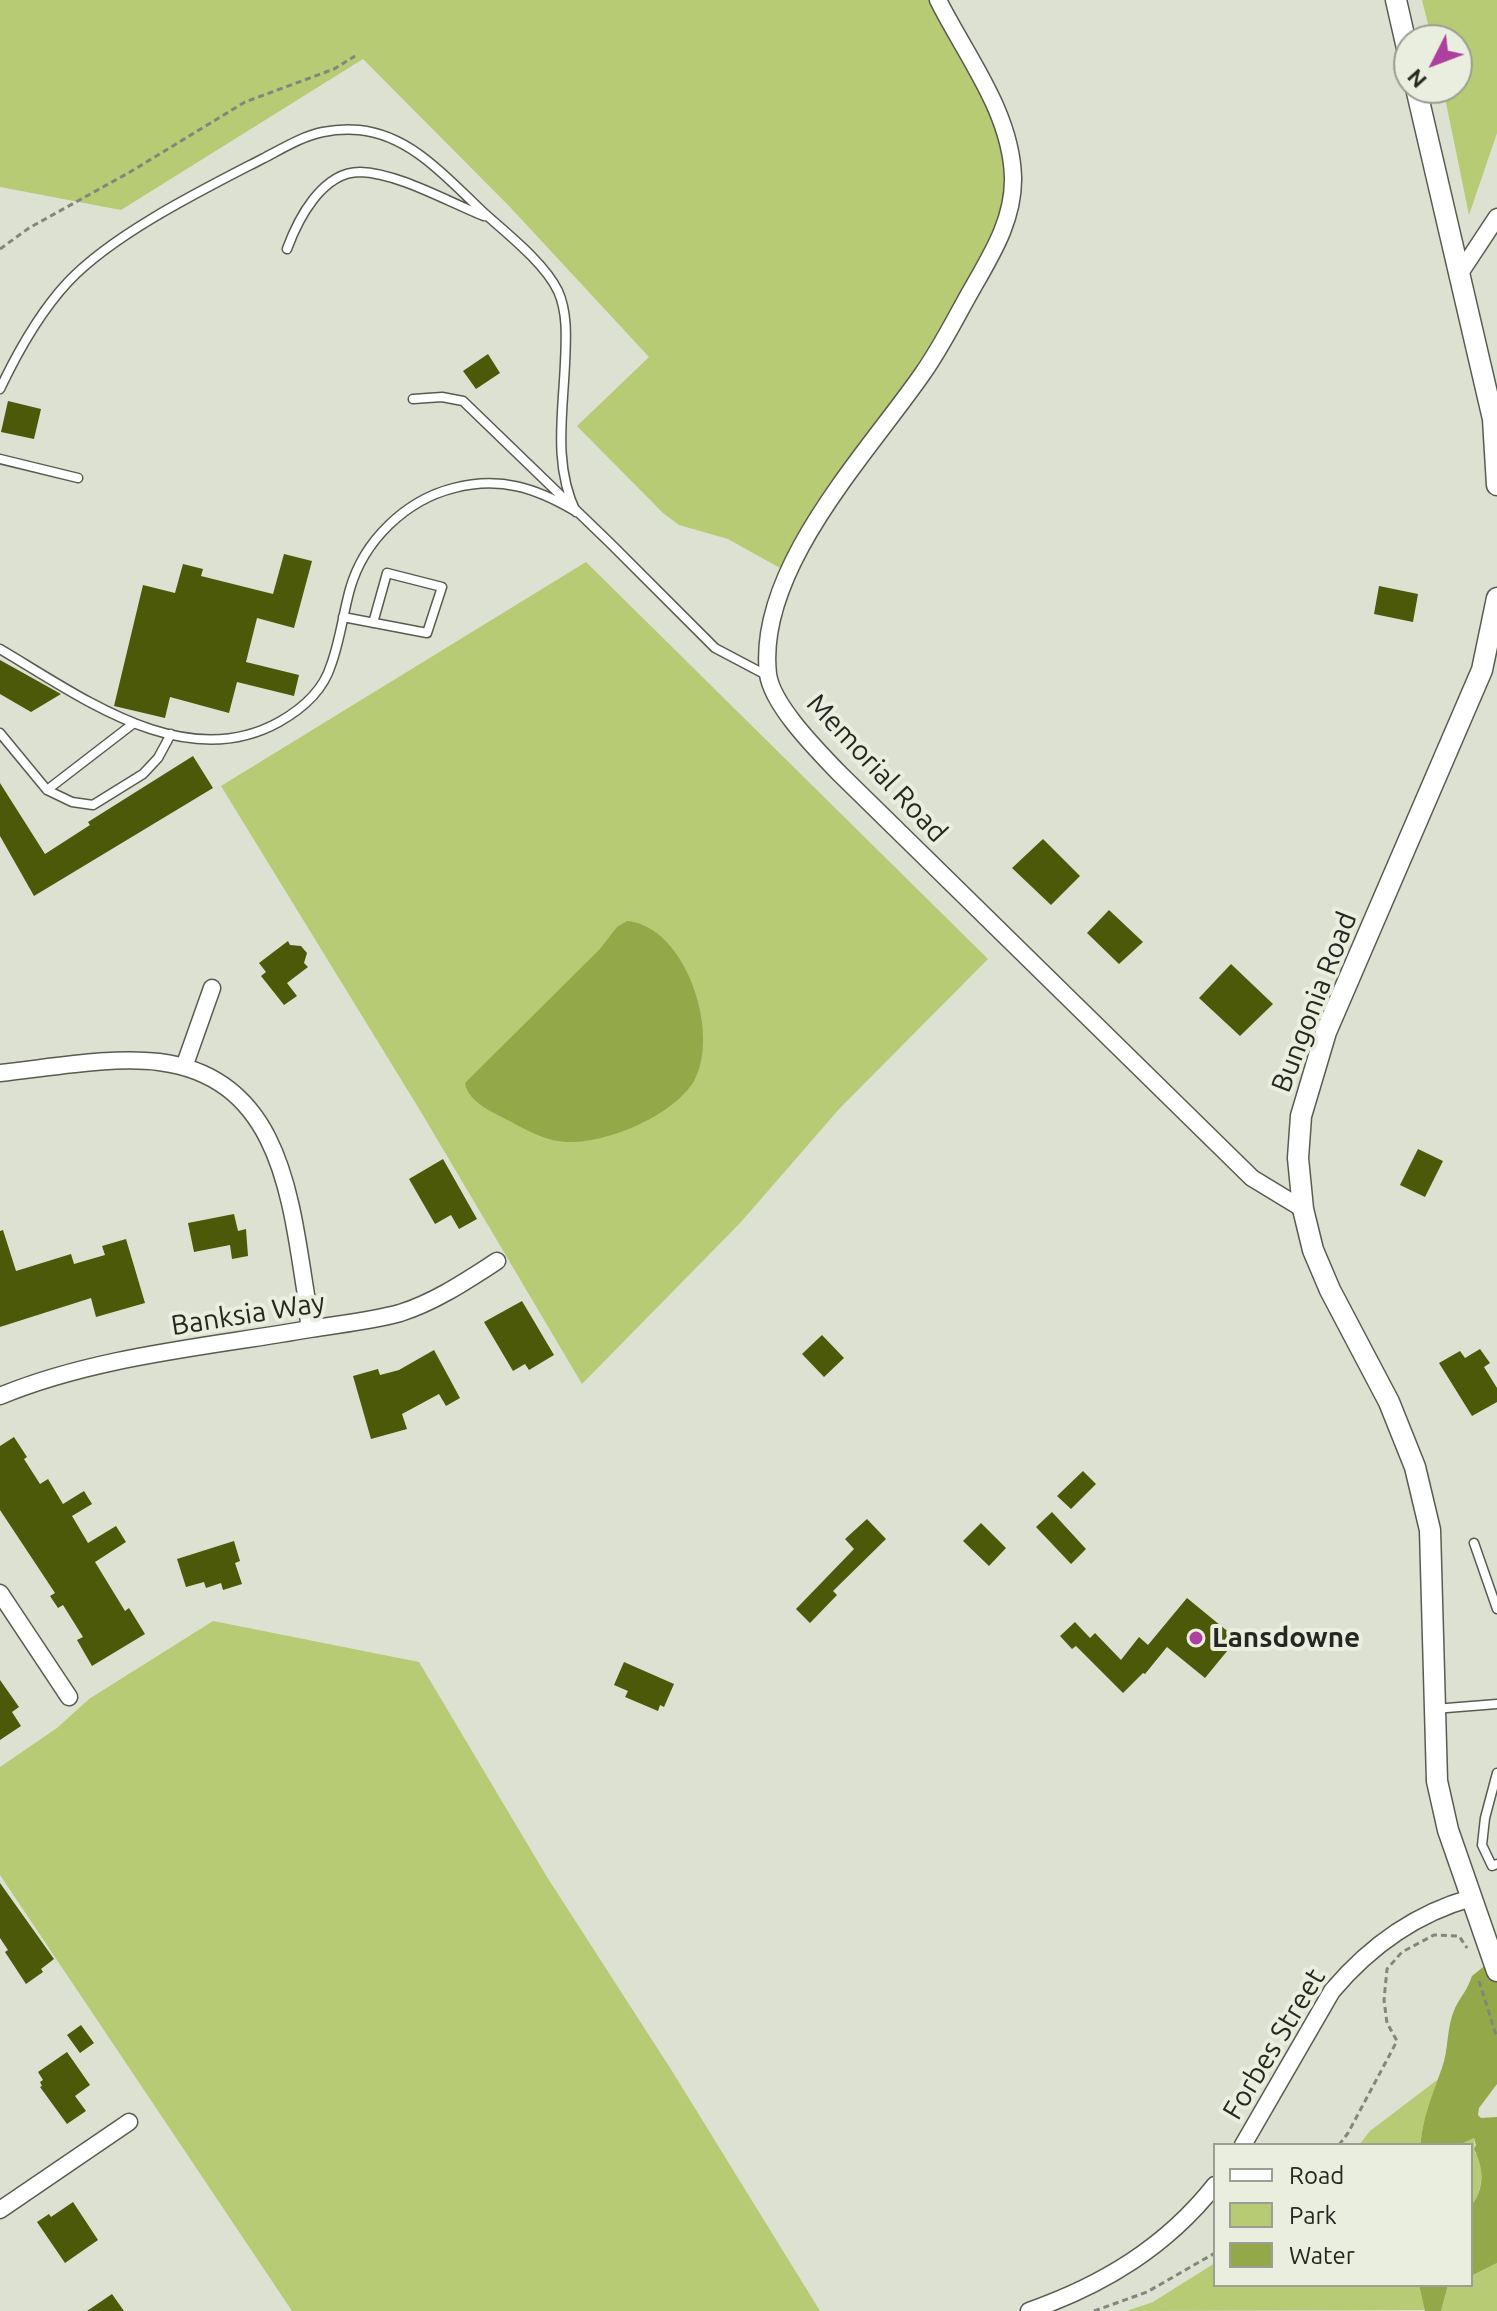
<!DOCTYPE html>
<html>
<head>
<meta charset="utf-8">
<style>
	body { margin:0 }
	#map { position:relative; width:1497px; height:2311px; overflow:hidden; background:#dce1d2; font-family:Ubuntu,sans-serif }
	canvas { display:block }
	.legend { position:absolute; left:1213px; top:2143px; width:260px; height:144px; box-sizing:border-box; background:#eaeedf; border:2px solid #9b9e93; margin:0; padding:10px 14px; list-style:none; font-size:24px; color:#252721 }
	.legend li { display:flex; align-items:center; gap:16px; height:40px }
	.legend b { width:40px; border:2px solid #9b9e93 }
	.north { position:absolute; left:1393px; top:24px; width:80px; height:80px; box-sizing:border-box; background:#eaeedf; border:2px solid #9b9e93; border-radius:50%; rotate:228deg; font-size:22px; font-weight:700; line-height:32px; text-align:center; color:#252721 }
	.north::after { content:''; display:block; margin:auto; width:28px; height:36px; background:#ad409e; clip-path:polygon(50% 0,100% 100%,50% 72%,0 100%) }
</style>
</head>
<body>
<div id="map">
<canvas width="1497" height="2311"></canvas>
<ul class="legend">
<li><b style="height:10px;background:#fff"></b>Road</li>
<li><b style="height:22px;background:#b6cb74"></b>Park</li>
<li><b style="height:22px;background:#93a848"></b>Water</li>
</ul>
<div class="north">N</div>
</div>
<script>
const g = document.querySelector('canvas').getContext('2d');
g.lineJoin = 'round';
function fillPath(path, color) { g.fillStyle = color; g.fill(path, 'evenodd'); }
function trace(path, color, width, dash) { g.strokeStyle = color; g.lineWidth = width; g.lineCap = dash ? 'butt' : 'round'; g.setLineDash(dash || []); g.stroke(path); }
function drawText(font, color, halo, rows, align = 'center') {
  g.font = font + ' Ubuntu,sans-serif'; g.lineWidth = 8; g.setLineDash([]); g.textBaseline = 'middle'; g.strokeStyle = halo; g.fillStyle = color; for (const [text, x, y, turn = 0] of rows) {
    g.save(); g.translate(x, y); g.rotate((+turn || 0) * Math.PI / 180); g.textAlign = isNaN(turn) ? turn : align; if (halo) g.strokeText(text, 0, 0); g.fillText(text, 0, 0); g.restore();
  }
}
fillPath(new Path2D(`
	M0,0H930C955,46 1005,119 1007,171C1008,211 988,244 969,278C951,312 933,347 911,378C867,442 819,502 780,568L728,539L679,525L663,513L577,426L649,357L510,207L363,59L121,210L0,187Z
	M1422,0H1497V133L1469,215L1443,88H1457V40H1432Z
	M586,562L988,959L840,1108L741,1222L582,1384L421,1112L221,786Z
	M213,1621L419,1662L547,1877L672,2071L820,2311H292L0,1875V1767L57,1728L89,1699Z
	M1437,2080C1433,2102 1420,2124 1421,2145H1359L1370,2131Z
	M1474,2138L1475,2153L1480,2157C1483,2175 1482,2192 1471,2206V2145H1459Z
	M1215,2263V2285H1419L1425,2310L1127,2311L1153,2302Z
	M1497,2263V2311H1441L1448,2285H1471V2276Z`), '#b6cb74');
fillPath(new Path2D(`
	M627,921C686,926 721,1034 694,1081C673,1116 606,1144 566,1142C548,1141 530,1132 515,1124C498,1114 468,1104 465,1083L599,950L617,927Z
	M1497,1956V2084L1479,2108L1478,2115L1481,2118L1497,2117V2263L1471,2276V2206C1485,2188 1484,2168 1474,2149L1476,2145L1474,2138L1459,2145H1421C1420,2126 1435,2087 1442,2068C1449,2049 1446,2028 1455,2008C1461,1996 1468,1989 1472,1976Z
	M1419,2285H1448L1441,2311H1425Z`), '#93a848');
fillPath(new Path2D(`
	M488,354L500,373L476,389L463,371Z
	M8,401L41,409L34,439L1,432Z
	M284,554L312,561L294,628L257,618L246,662L299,675L294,696L237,682L229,713L170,697L165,718L114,706L143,585L175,593L183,564L203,569L201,576L273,594Z
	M1379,586L1418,594L1413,622L1374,614Z
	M0,660L61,694L31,712L0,694Z
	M193,756L213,788L34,896L0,836V783L45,854L90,825L88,822Z
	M1043,839L1080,876L1051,905L1012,868Z
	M1109,910L1143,942L1119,964L1087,933Z
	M288,941L290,945L301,946L307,953L304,963L308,967L287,983L297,996L284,1005L261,976L266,972L259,963Z
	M1231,964L1273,1004L1240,1036L1199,998Z
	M1418,1149L1443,1161L1425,1197L1400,1185Z
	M443,1159L477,1219L459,1229L451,1215L435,1224L409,1179Z
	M234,1214L238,1231L246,1229L248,1256L232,1259L230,1245L194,1252L188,1223Z
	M3,1230L16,1271L71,1254L74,1264L105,1255L102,1246L126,1239L145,1303L96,1317L91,1298L0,1327V1231Z
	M522,1301L554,1355L529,1370L525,1364L513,1371L484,1322Z
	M822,1335L844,1358L824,1377L802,1354Z
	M1480,1349L1490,1363L1484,1367L1497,1388V1402L1472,1416L1439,1363L1460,1351L1465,1358Z
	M434,1350L460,1398L446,1406L439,1394L402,1414L407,1429L371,1439L353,1376L378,1369L380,1375L399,1370Z
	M14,1437L27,1457L24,1459L40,1484L48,1479L63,1504L84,1491L92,1504L72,1516L88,1543L116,1526L126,1542L95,1562L125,1611L129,1608L145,1634L92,1666L77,1640L83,1637L63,1605L58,1608L50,1596L55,1593L0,1510V1446Z
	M1083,1471L1096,1484L1071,1509L1057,1496Z
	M1052,1512L1086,1549L1071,1564L1036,1527Z
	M867,1519L886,1539L833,1591L837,1595L810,1623L796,1609L854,1549L845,1539Z
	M981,1523L1006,1548L989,1566L963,1541Z
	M234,1541L240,1561L235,1563L242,1584L223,1590L221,1583L206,1588L204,1582L186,1587L177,1559Z
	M1187,1598L1237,1639L1205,1678L1167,1647L1145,1674L1143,1673L1123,1693L1076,1646L1072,1649L1060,1636L1075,1622L1090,1638L1095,1633L1121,1660L1139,1637L1148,1645Z
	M624,1662L674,1684L664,1707L660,1705L658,1711L625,1697L628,1691L614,1685Z
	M0,1680L19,1707L12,1712L21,1726L0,1740Z
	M0,1883L54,1959L41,1969L43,1972L26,1984L5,1952L8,1950L0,1938Z
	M81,2025L94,2043L80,2053L67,2035Z
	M67,2052L90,2085L75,2096L86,2111L67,2124L40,2087L42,2086L40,2082L43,2080L38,2072Z
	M73,2202L98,2240L65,2263L37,2222L49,2214L51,2217Z
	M112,2294L124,2311H87Z`), '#4b5908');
const service = new Path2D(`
	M287,249C298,219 322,172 360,172C398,173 448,202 484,216
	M0,389C18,351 39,313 68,282C113,234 202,190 262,159C280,150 302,136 323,132C333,130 348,129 359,130C411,135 448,179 483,212C506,233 544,262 558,291C568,313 566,340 565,363C563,413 553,465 576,512
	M413,399L442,397L463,401L610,543L715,648L768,676
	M0,459L78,478
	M343,617L427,633L442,587L387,573L373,623
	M0,649C80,696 184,775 279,722C302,709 323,691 331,665C340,641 343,614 350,589C364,540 406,500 454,488C500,476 536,488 575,511
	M134,723L47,790L72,802L93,805L143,774L158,758L171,734
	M0,733L47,790
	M1474,1543L1497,1609
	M1434,1709L1497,1704
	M1497,1773L1485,1818L1482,1845L1492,1866L1497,1864`);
const minor = new Path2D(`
	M938,0C966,56 1011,112 1013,177C1014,219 992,254 972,289C956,317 942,346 923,373C867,454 756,569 768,674C772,705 817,750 838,772L1252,1178L1303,1209
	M1460,273L1497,217
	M184,1067L212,988
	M0,1073C49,1068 111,1056 159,1062C286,1078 291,1208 308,1307L309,1329
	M0,1396C97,1356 207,1347 310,1329C340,1324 371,1321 400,1313C435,1302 466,1281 497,1261
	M0,1593L69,1697
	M1243,2145L1332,1991C1370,1946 1414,1914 1471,1898
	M0,2210L129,2122
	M1029,2311C1103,2285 1166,2247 1215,2185`);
const tertiary = new Path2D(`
	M1396,0L1409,57
	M1416,88L1493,419L1497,485
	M1497,598L1482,670L1326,1032L1301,1116L1298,1158L1303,1209L1313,1250L1330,1290L1389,1402L1415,1467L1430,1530L1437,1781L1448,1830L1497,1971`);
trace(service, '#585c4f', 11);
trace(minor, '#585c4f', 19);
trace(tertiary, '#585c4f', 23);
trace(new Path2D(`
	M0,249L29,228L130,172L245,102L334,69L355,56
	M1479,1981L1497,2038
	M1339,2145L1348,2133L1397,2041L1387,2023L1384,2000L1387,1969L1402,1952L1434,1935L1459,1936L1467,1948
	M1094,2311L1147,2292L1215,2253`), '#83867c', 3, [6, 4]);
trace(service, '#fff', 8);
trace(minor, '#fff', 16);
trace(tertiary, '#fff', 20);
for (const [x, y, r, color] of [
	[1196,1638,8,"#ad409e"]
]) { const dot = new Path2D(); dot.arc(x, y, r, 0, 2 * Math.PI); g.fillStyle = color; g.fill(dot); trace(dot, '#eaeedf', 3); }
drawText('28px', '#252721', '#eaeedf', [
	["Memorial Road",877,768,47],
	["Bungonia Road",1314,1002,-69],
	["Banksia Way",248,1314,-9],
	["Forbes Street",1274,2044,-59]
]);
drawText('bold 28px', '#252721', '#eaeedf', [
	["Lansdowne",1212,1638]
], 'left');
</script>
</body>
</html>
